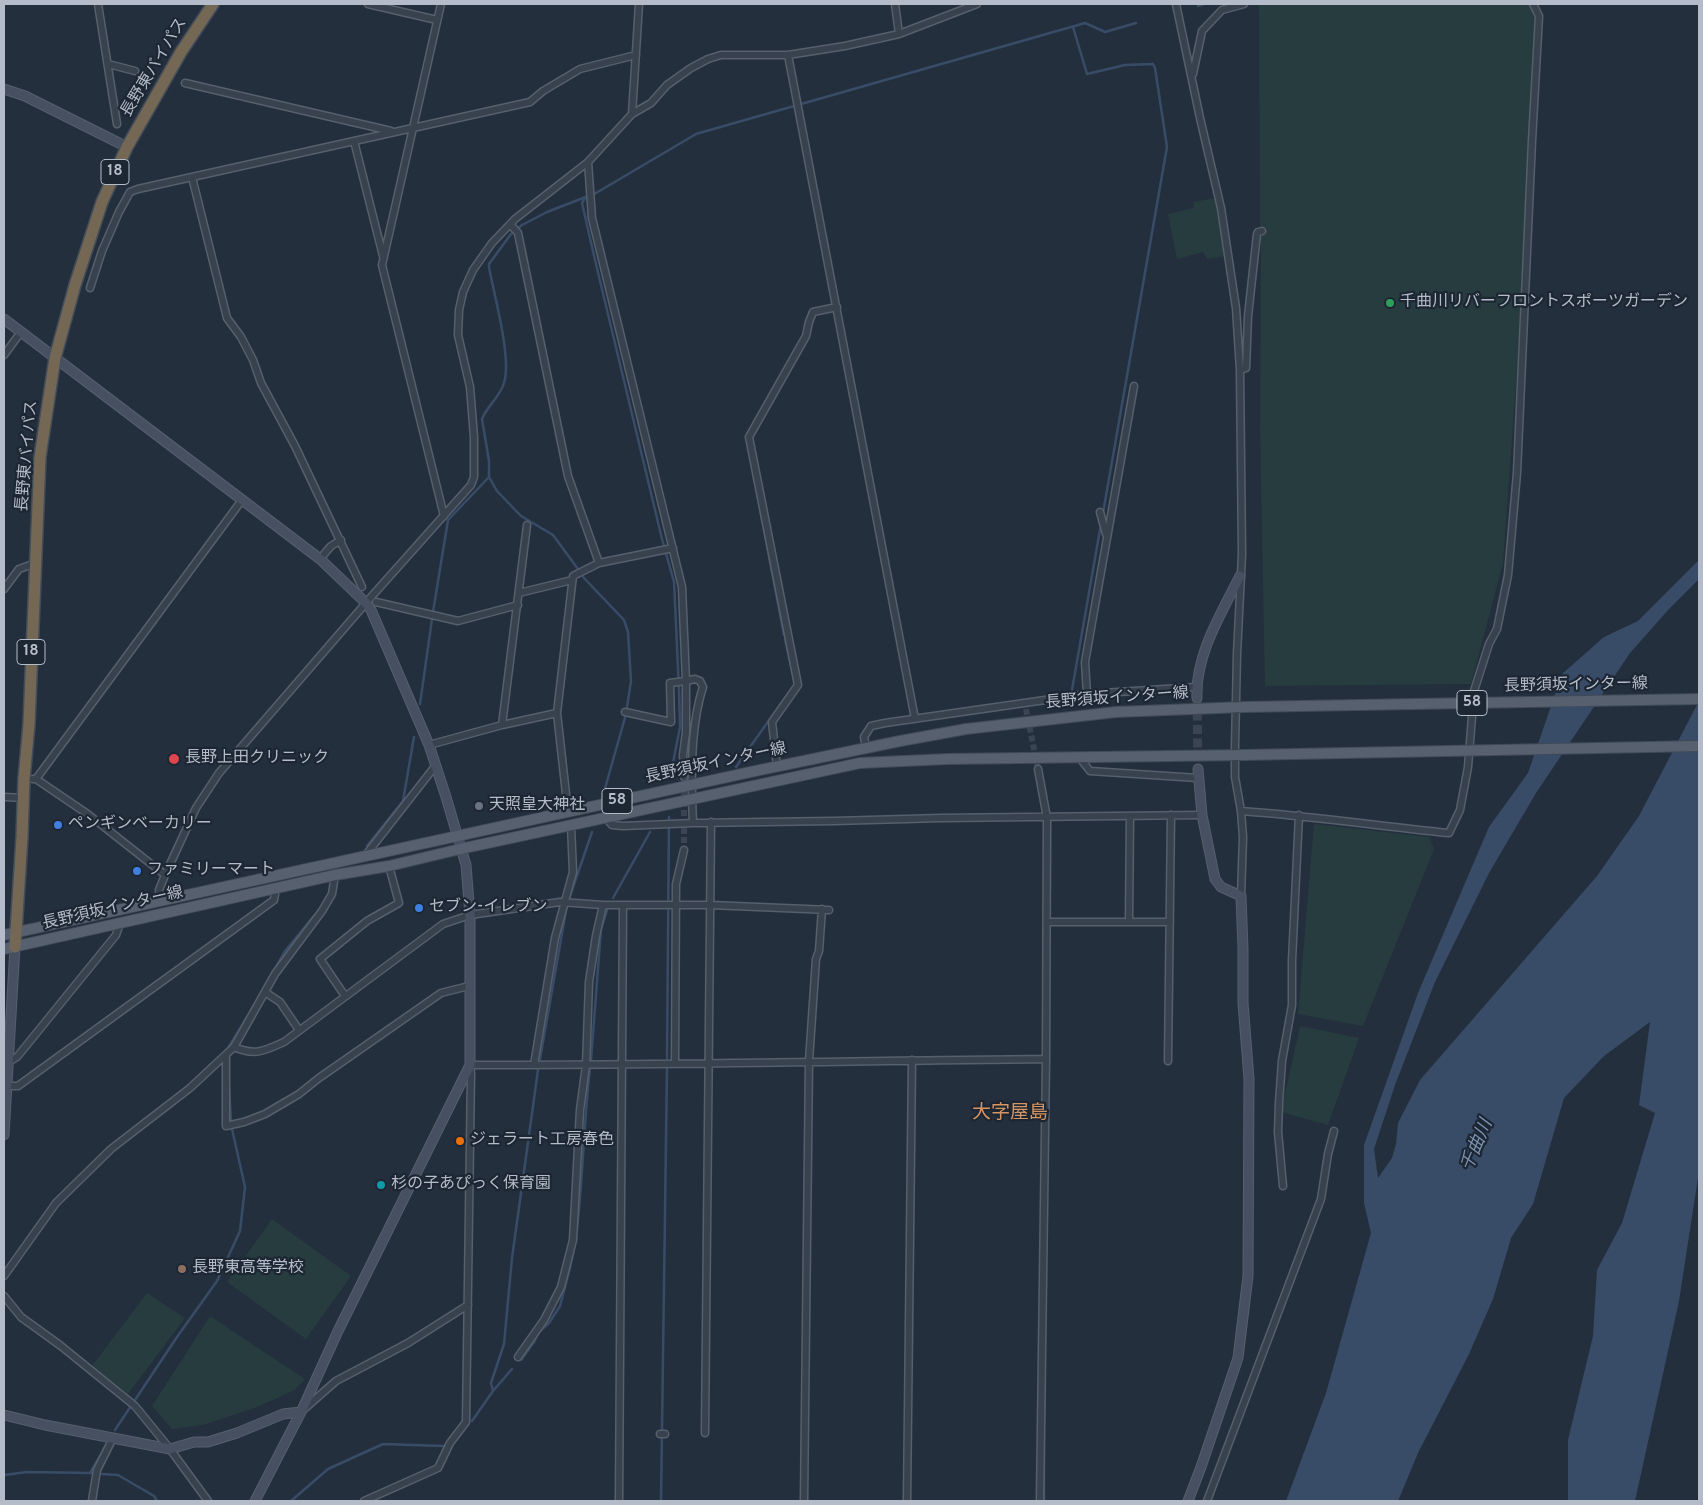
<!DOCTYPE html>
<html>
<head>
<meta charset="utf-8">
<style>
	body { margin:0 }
	#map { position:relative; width:1703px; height:1505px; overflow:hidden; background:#242f3e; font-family:Overpass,sans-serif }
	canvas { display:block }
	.frame { position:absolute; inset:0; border:5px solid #b4bcc9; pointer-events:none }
</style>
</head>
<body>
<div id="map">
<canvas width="1703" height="1505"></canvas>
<div class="frame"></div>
</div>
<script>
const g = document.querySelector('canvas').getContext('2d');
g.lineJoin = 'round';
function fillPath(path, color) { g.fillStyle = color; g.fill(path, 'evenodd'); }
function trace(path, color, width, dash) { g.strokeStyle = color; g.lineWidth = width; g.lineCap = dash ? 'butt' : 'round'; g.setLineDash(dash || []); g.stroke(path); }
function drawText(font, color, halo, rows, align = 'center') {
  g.font = font + ' Overpass,"Noto Sans JP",sans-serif'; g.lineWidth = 4.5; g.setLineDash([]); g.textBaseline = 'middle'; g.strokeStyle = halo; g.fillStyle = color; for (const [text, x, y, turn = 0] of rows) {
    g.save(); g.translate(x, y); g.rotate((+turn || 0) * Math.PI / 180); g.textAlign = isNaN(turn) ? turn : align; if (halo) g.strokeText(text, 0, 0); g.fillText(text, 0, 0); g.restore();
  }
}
fillPath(new Path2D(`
	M1259,4H1529L1535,20L1517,370L1503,563L1471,684L1265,686L1260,429L1261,236L1260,222Z
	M1216,198L1225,256L1207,259L1203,252L1177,259L1168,214L1194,208L1193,202Z
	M1314,824L1429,837L1434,849L1363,1026L1298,1014Z
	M1300,1026L1359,1038L1328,1125L1281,1112Z
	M272,1219L351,1276L306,1339L227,1282Z
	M147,1293L185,1318L128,1394L92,1366Z
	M210,1316L305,1379L295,1390L257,1407L203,1425L172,1429L152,1406Z`), '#263c3f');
fillPath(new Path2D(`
	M1699,558V579L1669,609L1630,653L1536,793L1489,873L1435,982L1395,1085L1374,1149L1378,1178L1392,1158L1396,1144L1398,1123L1420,1080L1597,876L1639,816L1699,701V1171L1679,1301L1635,1501H1568V1440L1593,1336L1597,1270L1622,1223L1655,1113L1639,1105L1650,1022L1604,1056L1564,1098L1533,1204L1511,1238L1493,1299L1469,1354L1418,1453L1398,1501H1286L1326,1393L1371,1233L1364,1203V1145L1418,993L1489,827L1528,773L1562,674L1604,637L1638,621L1698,561Z`), '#394c67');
trace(new Path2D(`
	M1198,6L1204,4
	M1073,27L1087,74L1125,65L1153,64L1155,68L1167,147L1103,513
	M585,198L582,203L595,260L662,539L674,582L679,690L680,727L670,778
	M489,477L497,491L521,516L553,535L578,569
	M754,477L784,635
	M583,577L624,620L628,632L631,681L626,714L604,792
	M433,612L448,520L489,477V461L482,419C487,406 500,397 504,383C512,358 494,295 489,267V264L511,234L522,225L547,212L596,193L696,134L1085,23L1105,32L1136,23
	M1072,690L1101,524
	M420,704L432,619
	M745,754L795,684L785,639
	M736,767L743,757
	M367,846L403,801L414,737
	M1050,890V820
	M613,898L650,832
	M569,899L592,832
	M268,981L285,951L314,916
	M228,1048L249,1014
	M667,1058L669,817
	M540,1059L567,905
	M591,1060L601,929L608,907
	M229,1086L231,1122
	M577,1229C583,1175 584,1121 590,1068
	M521,1360L534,1342L539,1332L549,1323L560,1306L570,1268L574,1249
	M493,1391L491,1383L504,1344L512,1258L538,1070
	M472,1421L493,1391L512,1369
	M1044,1426L1045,1385
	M115,1430L177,1337L217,1281L240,1231L245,1187L232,1129
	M90,1473L106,1445
	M102,1474L118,1475L154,1496L157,1501
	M4,1475L27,1472L92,1473
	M291,1501L328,1469L383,1444L443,1446
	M661,1501L667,1069
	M1044,1501V1433`), '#394c67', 2.5);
trace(new Path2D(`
	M1026,709L1038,769
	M684,783V850`), '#3a4453', 6, [6, 3]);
trace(new Path2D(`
	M1197,698L1198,769`), '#3a4453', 9, [9, 4.5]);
const street = new Path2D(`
	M98,4L117,124
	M368,4L437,20
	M441,4L382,265L444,516
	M895,4L899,34
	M1176,4L1200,118L1221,208L1236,308L1240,370L1242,554L1237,654L1235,747V777L1241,811L1243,837L1241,896
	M788,55L915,719
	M108,64L135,71
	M1193,74L1202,31L1222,10L1244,4
	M185,83L391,131
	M632,114L639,4
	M354,141L383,256
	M588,162L592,218L682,587L686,681L695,679L700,681L703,687C690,727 691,781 693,823L834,821L941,818L1202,815
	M192,177L227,318L241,337L253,360L261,383L295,446L362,587
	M510,224L518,233L568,476L599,563
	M90,288L102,251L119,212L130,192L138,189L530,102L543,91L580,69L636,55
	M4,355L21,332
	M1240,370L1246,368L1248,316L1257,234L1258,232L1262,231
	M1100,512L1106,534
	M320,559L331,546L341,540
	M4,589L19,569L36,563
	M519,593L572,580
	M376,602L458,621L518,605
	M1087,694L1085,662L1134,386
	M625,712L671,722L670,683L686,681V732L683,755L684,777
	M502,725L527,525
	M429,745L502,725L557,713
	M866,747L864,737L871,726L885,723L1087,694L1196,687
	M1079,757L1090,771L1198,778
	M777,766L772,722L798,685L749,437L806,336L809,322L813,312L837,307
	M1038,769L1047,818L1046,1059L1040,1501
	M33,779H36L89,815L165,875
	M36,779L242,500
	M4,797L24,798
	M1241,811C1311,816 1380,826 1449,833L1460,810L1468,767L1474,691L1489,644L1497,629L1508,575L1517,473L1532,141L1539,16L1533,4
	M568,812L557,713L573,576L599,563L673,548
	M606,818L612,825L623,826L693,823
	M365,856L436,765
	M160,902L159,890L165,875L196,808L219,773L372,596L471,485L474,477V437L470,387L458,335L459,310L463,292L473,270L492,243L515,219L588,162L632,114L651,103L667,85L691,68L708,59L721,55H788L845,46L899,34L977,4
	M1047,922H1170
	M1129,922L1130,816
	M265,992L280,1002L299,1030
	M345,996L320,959L367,921L399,903L389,866
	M234,1047C255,1056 264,1051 284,1042L443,924L470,915L560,902L603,905H711L829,910
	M226,1055V1126L244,1122L265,1114L299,1094L319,1078L441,993L469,986
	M1168,1061L1171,815
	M7,1063L17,1057L116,935L120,923
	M675,1064L676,884L684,850
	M534,1065L555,938L573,872L571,826
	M6,1086H18L274,900L276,888
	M1283,1186L1278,1132L1279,1103L1282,1061L1292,1005V961L1299,815
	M4,1276L56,1203L111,1149L190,1088L234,1047L275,974L322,911L332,894L335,875
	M4,1296L21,1317L61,1346L135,1406L170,1449L208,1501
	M518,1357L544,1320L561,1287L573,1240L580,1110L586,1065L589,982L596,936L603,905
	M303,1410L336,1381L408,1343L468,1305
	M705,1433L711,822
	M660,1434H665
	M92,1501L97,1470L113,1438
	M364,1501L438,1468L450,1443L466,1422L471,1073L470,1065C662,1065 854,1061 1046,1059
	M619,1501L623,905
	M804,1501L809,1061L816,959L819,951L822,909
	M907,1501L912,1060
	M1207,1501L1321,1199L1328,1154L1334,1131`);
const secondary = new Path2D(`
	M4,89L25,96L127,147
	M4,319L320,559L366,603L371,610L429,745L446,797L466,865L470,915V1065L338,1331L301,1412L255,1501
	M1197,698C1195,655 1221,614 1240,576
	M4,1135L15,947
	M4,1415L45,1425L170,1449L194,1442H208L237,1433L283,1414L301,1412
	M1188,1501L1201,1467L1238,1358L1248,1276L1249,1079L1243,1003V949L1241,896L1221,887L1215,879L1202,815L1198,769`);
const primary = new Path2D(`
	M4,935L755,771L900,741L966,729L1116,712L1244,707
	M4,949L335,875L389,866L460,849L860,763L948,759L1244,755`);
const highway = new Path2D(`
	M15,947L22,837L24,779L29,724L40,457L55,358L75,285L102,202L127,147L181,52L213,4`);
trace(street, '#565f6c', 9);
trace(secondary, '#565f6c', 11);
trace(primary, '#414a57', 12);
trace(highway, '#434c59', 14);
trace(street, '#38414e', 6);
trace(secondary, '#465061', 9);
trace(primary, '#56606e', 10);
trace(highway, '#746855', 11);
const primaryBridge = new Path2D(`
	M1244,707L1699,699
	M1244,755L1699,746`);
trace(primaryBridge, '#414a57', 12, []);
trace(primaryBridge, '#56606e', 10);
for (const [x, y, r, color] of [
	[1390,303,5,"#2e9e5b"],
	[174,759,6,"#e0444e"],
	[479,806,5,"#6b7280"],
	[58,825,5,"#3f7fe0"],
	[137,871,5,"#3f7fe0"],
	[419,908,5,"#3f7fe0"],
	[460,1141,5,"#e8710a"],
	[381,1185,5,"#0f9aa8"],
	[182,1269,5,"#8d6e63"]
]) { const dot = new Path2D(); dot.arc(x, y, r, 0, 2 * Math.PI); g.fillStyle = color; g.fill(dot); trace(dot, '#1d2633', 2); }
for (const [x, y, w] of [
	[115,172,28],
	[31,652,28],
	[1472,703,30],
	[617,801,30]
]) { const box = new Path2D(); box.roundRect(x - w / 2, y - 12.5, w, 25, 4); g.fillStyle = '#1d2633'; g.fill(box); trace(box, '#b4bcc9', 1); }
drawText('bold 15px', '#b4bcc9', null, [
	["18",115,172],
	["18",31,652],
	["58",1472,703],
	["58",617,801]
]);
drawText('16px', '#b4bcc9', '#1d2633', [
	["長野東バイパス",155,68,-59],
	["長野東バイパス",28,456,-85],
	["長野須坂インター線",1576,686,-1],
	["長野須坂インター線",1117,699,-4],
	["長野須坂インター線",716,764,-12],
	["長野須坂インター線",113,909,-13]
]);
drawText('16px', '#b4bcc9', '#1d2633', [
	["千曲川リバーフロントスポーツガーデン",1400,303],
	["長野上田クリニック",185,759],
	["天照皇大神社",489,806],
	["ペンギンベーカリー",68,825],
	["ファミリーマート",147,871],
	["セブン-イレブン",429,908],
	["ジェラート工房春色",470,1141],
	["杉の子あぴっく保育園",391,1185],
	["長野東高等学校",192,1269]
], 'left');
drawText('italic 18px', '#7c92b1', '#1d2633', [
	["千曲川",1478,1146,-67]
]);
drawText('19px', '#d59563', '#1d2633', [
	["大字屋島",1010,1114]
]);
</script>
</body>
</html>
